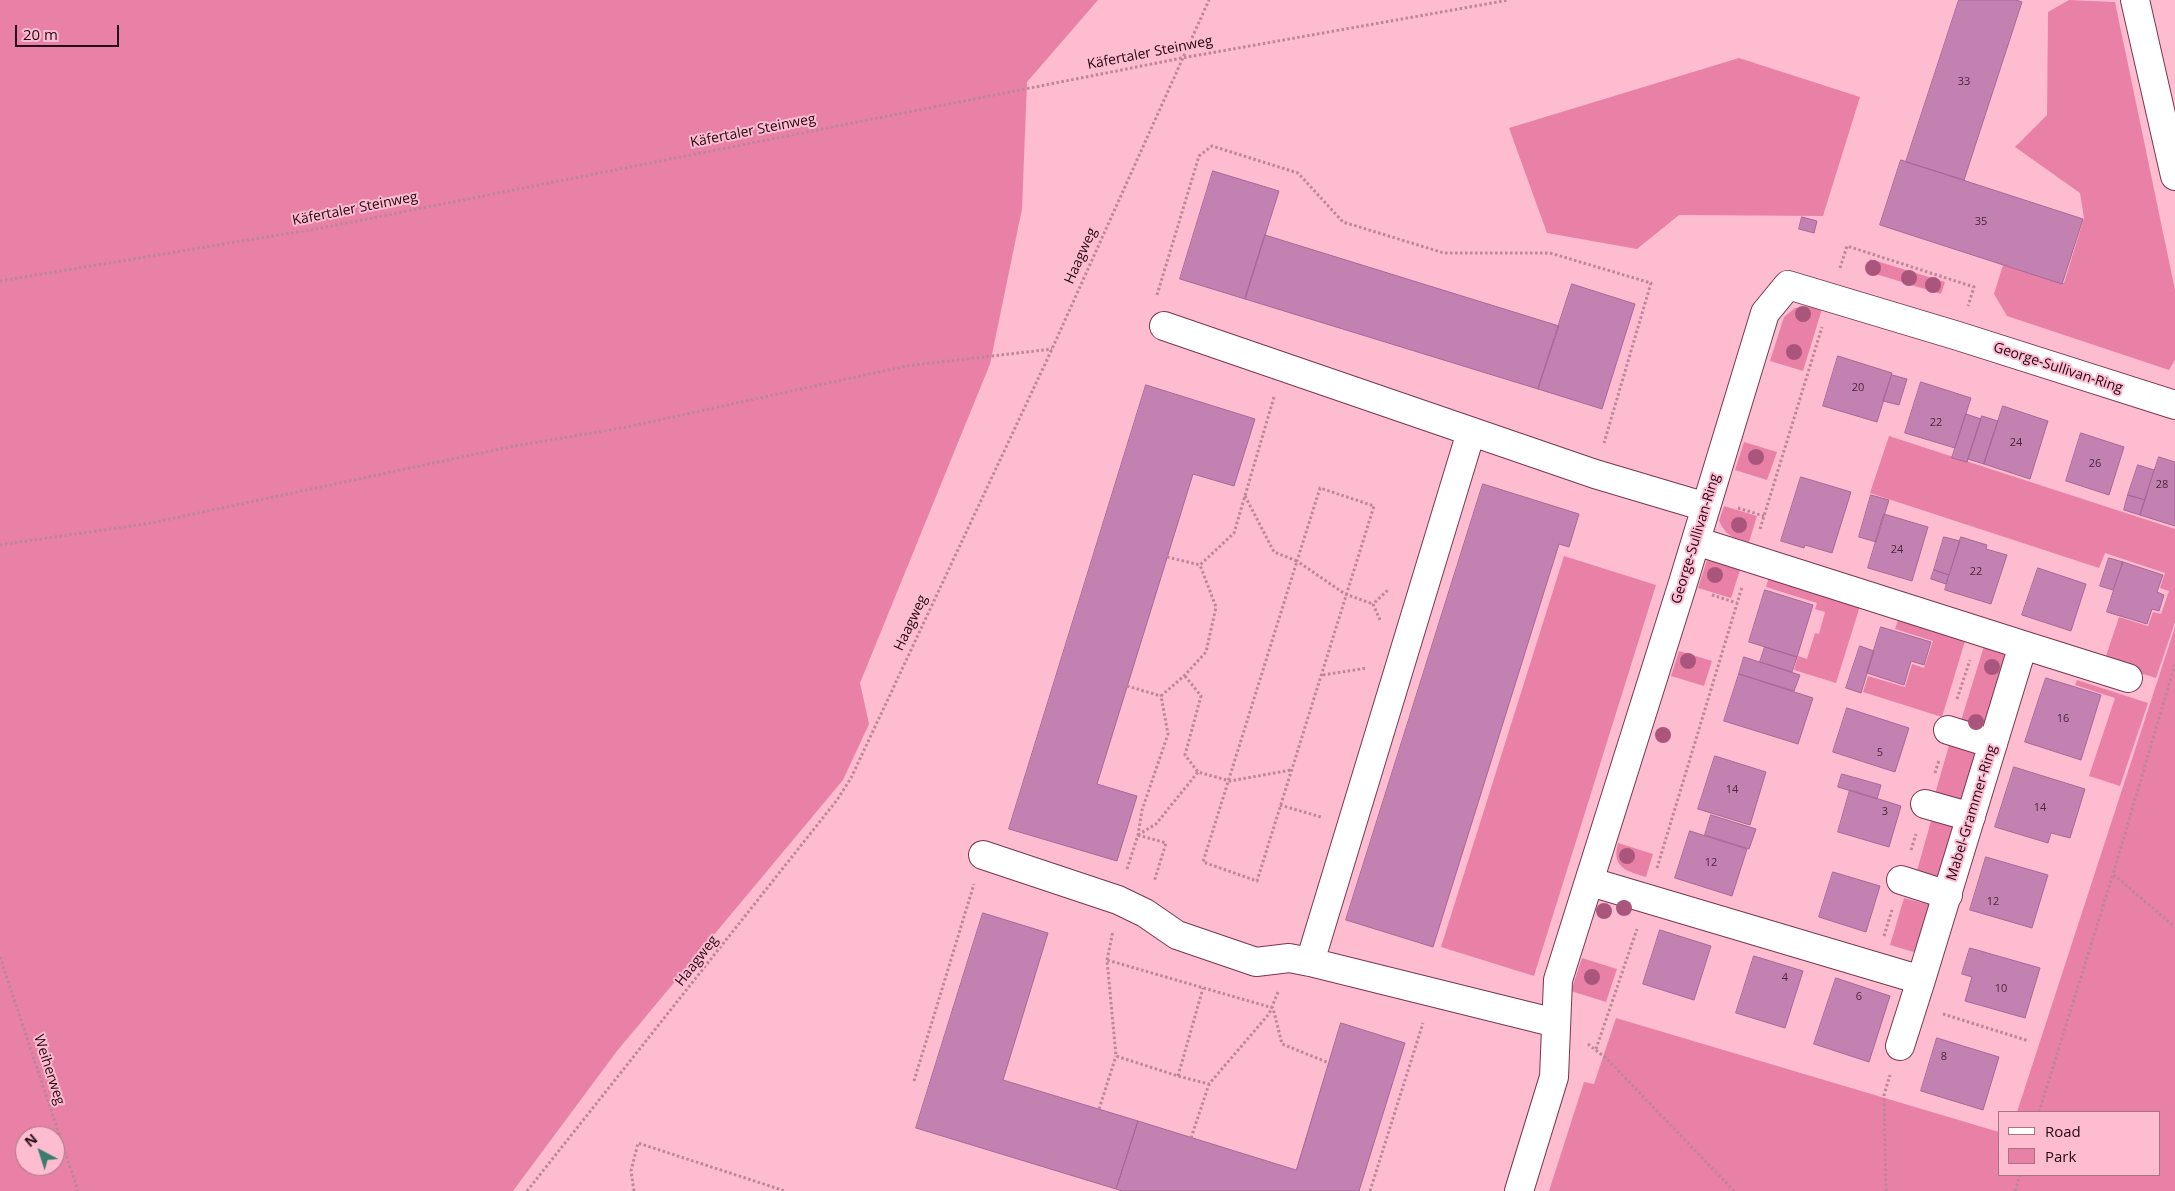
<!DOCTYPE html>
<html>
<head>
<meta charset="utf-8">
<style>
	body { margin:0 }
	#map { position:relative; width:2175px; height:1191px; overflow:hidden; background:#febcd1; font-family:"Open Sans",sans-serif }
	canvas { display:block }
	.legend { position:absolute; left:1998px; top:1111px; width:162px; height:65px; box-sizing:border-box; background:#febcd1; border:1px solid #a77485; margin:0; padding:6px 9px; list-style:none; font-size:15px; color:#240814 }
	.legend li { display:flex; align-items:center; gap:10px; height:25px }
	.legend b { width:25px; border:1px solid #a77485 }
	.north { position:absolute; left:15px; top:1126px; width:50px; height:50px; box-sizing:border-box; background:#febcd1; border:1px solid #a77485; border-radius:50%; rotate:320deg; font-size:14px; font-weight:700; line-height:20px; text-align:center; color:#240814 }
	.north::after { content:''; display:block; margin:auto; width:18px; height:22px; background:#3a7d6f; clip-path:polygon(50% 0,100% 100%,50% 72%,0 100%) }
	.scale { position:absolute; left:15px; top:25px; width:104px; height:22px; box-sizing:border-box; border:2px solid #240814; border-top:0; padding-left:6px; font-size:15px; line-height:18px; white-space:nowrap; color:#240814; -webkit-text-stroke:4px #febcd1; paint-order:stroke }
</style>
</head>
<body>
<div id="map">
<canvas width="2175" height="1191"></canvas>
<ul class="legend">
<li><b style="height:6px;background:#fff"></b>Road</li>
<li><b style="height:14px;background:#e981a7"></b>Park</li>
</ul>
<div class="north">N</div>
<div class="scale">20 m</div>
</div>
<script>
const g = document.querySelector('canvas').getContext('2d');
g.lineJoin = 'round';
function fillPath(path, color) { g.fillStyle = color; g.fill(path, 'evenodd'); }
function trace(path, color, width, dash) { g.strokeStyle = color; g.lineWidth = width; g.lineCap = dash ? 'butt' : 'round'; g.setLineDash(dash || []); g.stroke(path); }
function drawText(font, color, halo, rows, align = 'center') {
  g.font = font + ' "Open Sans",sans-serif'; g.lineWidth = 4; g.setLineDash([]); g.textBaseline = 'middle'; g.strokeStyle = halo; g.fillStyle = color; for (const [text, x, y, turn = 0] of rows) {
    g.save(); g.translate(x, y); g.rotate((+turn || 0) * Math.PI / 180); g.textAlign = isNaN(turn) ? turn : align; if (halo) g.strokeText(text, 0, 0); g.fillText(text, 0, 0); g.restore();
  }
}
fillPath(new Path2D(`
	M0,0H1098L1027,82L1022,209L990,364L860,683L869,724L843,780L617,1051L513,1191H0ZM25,1136H55V1166H25Z
	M2069,0L2115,2L2175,290V360L2169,370L2007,316L1994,294L2003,265L2064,283L2084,218L2080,193L2015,147L2047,115L2048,12Z
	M1739,58L1860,97L1823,216L1679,215L1637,249L1547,233L1509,128Z
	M1870,259L1945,282L1941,294L1866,271Z
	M1811,306L1822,309L1803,371L1770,361L1784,317L1795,308Z
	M1889,436L2175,529V622L2156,678L2104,662L2119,617L2148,626L2153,612L2161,614L2169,591L2160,588L2165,573L2105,553L2099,568L1870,493Z
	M1744,442L1777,452L1767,480L1735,470Z
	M1724,506L1757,516L1749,542C1732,537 1727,537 1719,521Z
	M1564,556L1656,585L1534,976L1441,947Z
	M1707,560L1740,570L1731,598L1698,588Z
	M1769,577L1860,606L1836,683L1794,670L1798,656L1807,659L1815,633L1819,634L1825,612L1815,609L1817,603L1766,587Z
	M1898,620L1965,641L1942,717L1863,692L1868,676L1905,687L1912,664L1924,668L1933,641L1895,629Z
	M2175,627V1191H1549L1584,1082L1594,1084L1616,1018L1999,1132V1175H2159V1112H2017Z
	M1984,646L2010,654L1986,732L1960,724Z
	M1679,651L1712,661L1704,686L1671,676Z
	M2077,680L2148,703L2120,786L2089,776L2115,698L2075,685Z
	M1950,742L1977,750L1960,808L1933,801Z
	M1933,814L1960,822L1943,882L1916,874Z
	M1618,843L1653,854L1646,877C1626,871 1611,867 1618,843Z
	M1904,898L1931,905L1917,953L1890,945Z
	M1582,958L1617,969L1606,1002L1571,991Z`), '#e981a7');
const building = new Path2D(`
	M1959,0H2016L2022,2L1964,180L1906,162Z
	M1901,160L2083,219L2062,284L1880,225Z
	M1213,171L1279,191L1245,299L1180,279Z
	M1802,217L1817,221L1814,233L1799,229Z
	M1265,235L1559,326L1538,389L1245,299Z
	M1572,284L1635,304L1602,409L1538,389Z
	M1838,356L1892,373L1877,422L1823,406Z
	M1892,375L1907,379L1899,405L1883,401Z
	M1921,382L1971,398L1955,448L1905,433Z
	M1146,385L1255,419L1234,486L1193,474L1097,784L1137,796L1117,861L1009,829Z
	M2003,406L2048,421L2030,479L1984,464Z
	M1966,414L1981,419L1967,462L1952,458Z
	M1982,416L1998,421L1984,464L1968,459Z
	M2081,433L2124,447L2109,495L2066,481Z
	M2159,457L2175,462V526L2140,515Z
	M2138,465L2154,470L2145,500L2128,495Z
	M1801,477L1851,492L1832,553L1805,545L1804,548L1781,541Z
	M1483,484L1579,514L1569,547L1559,544L1433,947L1346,920Z
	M1871,495L1889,500L1876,542L1859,537Z
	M2128,495L2145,500L2140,515L2124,510Z
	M1884,514L1928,527L1912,581L1868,568Z
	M1944,537L1960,541L1949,575L1934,570Z
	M1961,537L1987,545L1986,549L2007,555L1991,604L1945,590Z
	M2109,558L2123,562L2113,590L2100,586Z
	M2123,562L2163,575L2157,592L2164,595L2159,611L2152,609L2147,624L2107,612Z
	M2038,568L2086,584L2071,631L2022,615Z
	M1934,570L1949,575L1946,584L1931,579Z
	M1765,590L1813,605L1797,657L1749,642Z
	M1881,627L1931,642L1924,665L1911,661L1904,685L1867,673Z
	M1860,646L1874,651L1861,693L1846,688Z
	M1765,647L1797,657L1792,672L1760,662Z
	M1744,657L1800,675L1794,691L1739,674Z
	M1739,674L1813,698L1798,744L1724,721Z
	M2046,678L2101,695L2081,760L2025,742Z
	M1847,708L1909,728L1895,772L1833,752Z
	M1715,756L1766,772L1750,825L1698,809Z
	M2014,767L2085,789L2070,838L2051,833L2048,843L1995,827Z
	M1842,774L1881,785L1877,799L1838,787Z
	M1850,790L1901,806L1889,847L1838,832Z
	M1711,815L1756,829L1749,849L1705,835Z
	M1690,831L1747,849L1732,896L1675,878Z
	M1986,857L2048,875L2032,928L1970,910Z
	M1833,872L1880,886L1866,932L1819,917Z
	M983,913L1048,933L1003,1080L1138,1121L1116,1189L916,1128Z
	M1660,930L1711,946L1694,1000L1643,984Z
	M1970,948L2040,968L2025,1018L1965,1001L1972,977L1962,974Z
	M1754,956L1803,971L1785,1028L1736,1013Z
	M1836,978L1890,996L1869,1062L1814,1044Z
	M1341,1023L1405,1043L1359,1191H1122L1116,1189L1138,1121L1296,1170Z
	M1937,1038L1999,1057L1983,1110L1921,1091Z`);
fillPath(building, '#c281b0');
trace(building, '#a76896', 1);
const minor = new Path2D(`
	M2135,0L2175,176
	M1164,326L1595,474L1706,507
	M2023,645L2128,678
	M1948,730L1993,744
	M1925,804L1971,817
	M983,855L1118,900L1145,913L1177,935L1256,962L1289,958L1310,962L1556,1023
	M1901,880L1948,895
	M1591,882L1921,980L2023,645L1696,541
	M1310,962L1471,432
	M1900,1046L1921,980
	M1519,1191L1554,1077L1558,980L1682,586L1765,313L1788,285L1958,336L2175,405`);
trace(minor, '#7a3550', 30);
trace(new Path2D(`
	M1840,268L1847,246L1974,287L1968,306
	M0,281L321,228L1182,58L1509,0
	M1157,295L1199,156L1212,146L1298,173L1343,222L1444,253H1550L1651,283L1604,443
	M1245,496L1274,552L1297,561L1203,862L1257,881L1374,506L1320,488L1297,561L1345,594L1373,604
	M1738,508L1764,516
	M1760,529L1822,327
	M0,545L151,523L509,447L627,427L906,366L1052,349
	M1167,557L1200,565
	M1712,595L1737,603
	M1380,620L1373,604L1389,589
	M2175,664L2113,874L2175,927
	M1323,675L1367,668
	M1185,676L1201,696L1185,755L1198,772L1230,781L1291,770
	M1127,686L1161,696
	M1957,699L1970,660
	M1935,773L1939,760
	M1280,805L1321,817
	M1138,835L1166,843L1154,882
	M1138,835L1156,824L1198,772
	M1911,850L1916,834
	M1657,868L1742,587
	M1127,869L1138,835L1142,810L1168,734L1161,696L1184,676L1206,652L1216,607L1200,565L1234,533L1274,397
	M1884,936L1892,910
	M0,957L78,1191
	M1107,960L1113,931
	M1278,992L1269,1014L1209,1084L1178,1076L1116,1056L1107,960L1273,1008L1282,1044L1329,1063
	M1943,1014L2029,1041
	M1588,1044L1607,1059L1734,1191
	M1596,1049L1637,929
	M1178,1076L1203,988
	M914,1081L974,884
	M1099,1109L1116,1056
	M2039,1112L2113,874
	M1191,1138L1209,1084
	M527,1191L837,800L851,778L1052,349L1209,0
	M634,1191L631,1171L638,1143L785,1191
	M1370,1191L1423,1023
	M1886,1191L1884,1095L1890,1075
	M2015,1191L2020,1175`), '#bd8698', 3, [2.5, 2.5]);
trace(minor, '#fff', 28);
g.fillStyle = '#aa567c';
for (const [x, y] of [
	[1873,268],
	[1909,278],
	[1933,285],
	[1803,314],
	[1794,352],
	[1756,457],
	[1739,525],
	[1715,575],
	[1688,661],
	[1992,667],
	[1976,722],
	[1663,735],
	[1627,856],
	[1624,908],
	[1604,911],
	[1592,977]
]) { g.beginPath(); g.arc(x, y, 8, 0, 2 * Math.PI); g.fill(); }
drawText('11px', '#4c263b', null, [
	["33",1964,82],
	["35",1981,222],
	["20",1858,388],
	["22",1936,423],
	["24",2016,443],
	["26",2095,464],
	["28",2162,485],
	["24",1897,550],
	["22",1976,572],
	["16",2063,719],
	["5",1880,753],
	["14",1732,790],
	["14",2040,808],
	["3",1885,812],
	["12",1711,863],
	["12",1993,902],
	["4",1785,978],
	["10",2001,989],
	["6",1859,997],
	["8",1944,1057]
]);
drawText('14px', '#240814', '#febcd1', [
	["Käfertaler Steinweg",1150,53,-11],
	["Käfertaler Steinweg",753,131,-11],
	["Käfertaler Steinweg",355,209,-11],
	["Haagweg",1081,256,-66],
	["George-Sullivan-Ring",2058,368,18],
	["George-Sullivan-Ring",1696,539,-73],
	["Haagweg",911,623,-65],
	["Mabel-Grammer-Ring",1972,813,-73],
	["Haagweg",697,961,-52],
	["Weiherweg",49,1070,72]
]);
</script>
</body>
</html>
